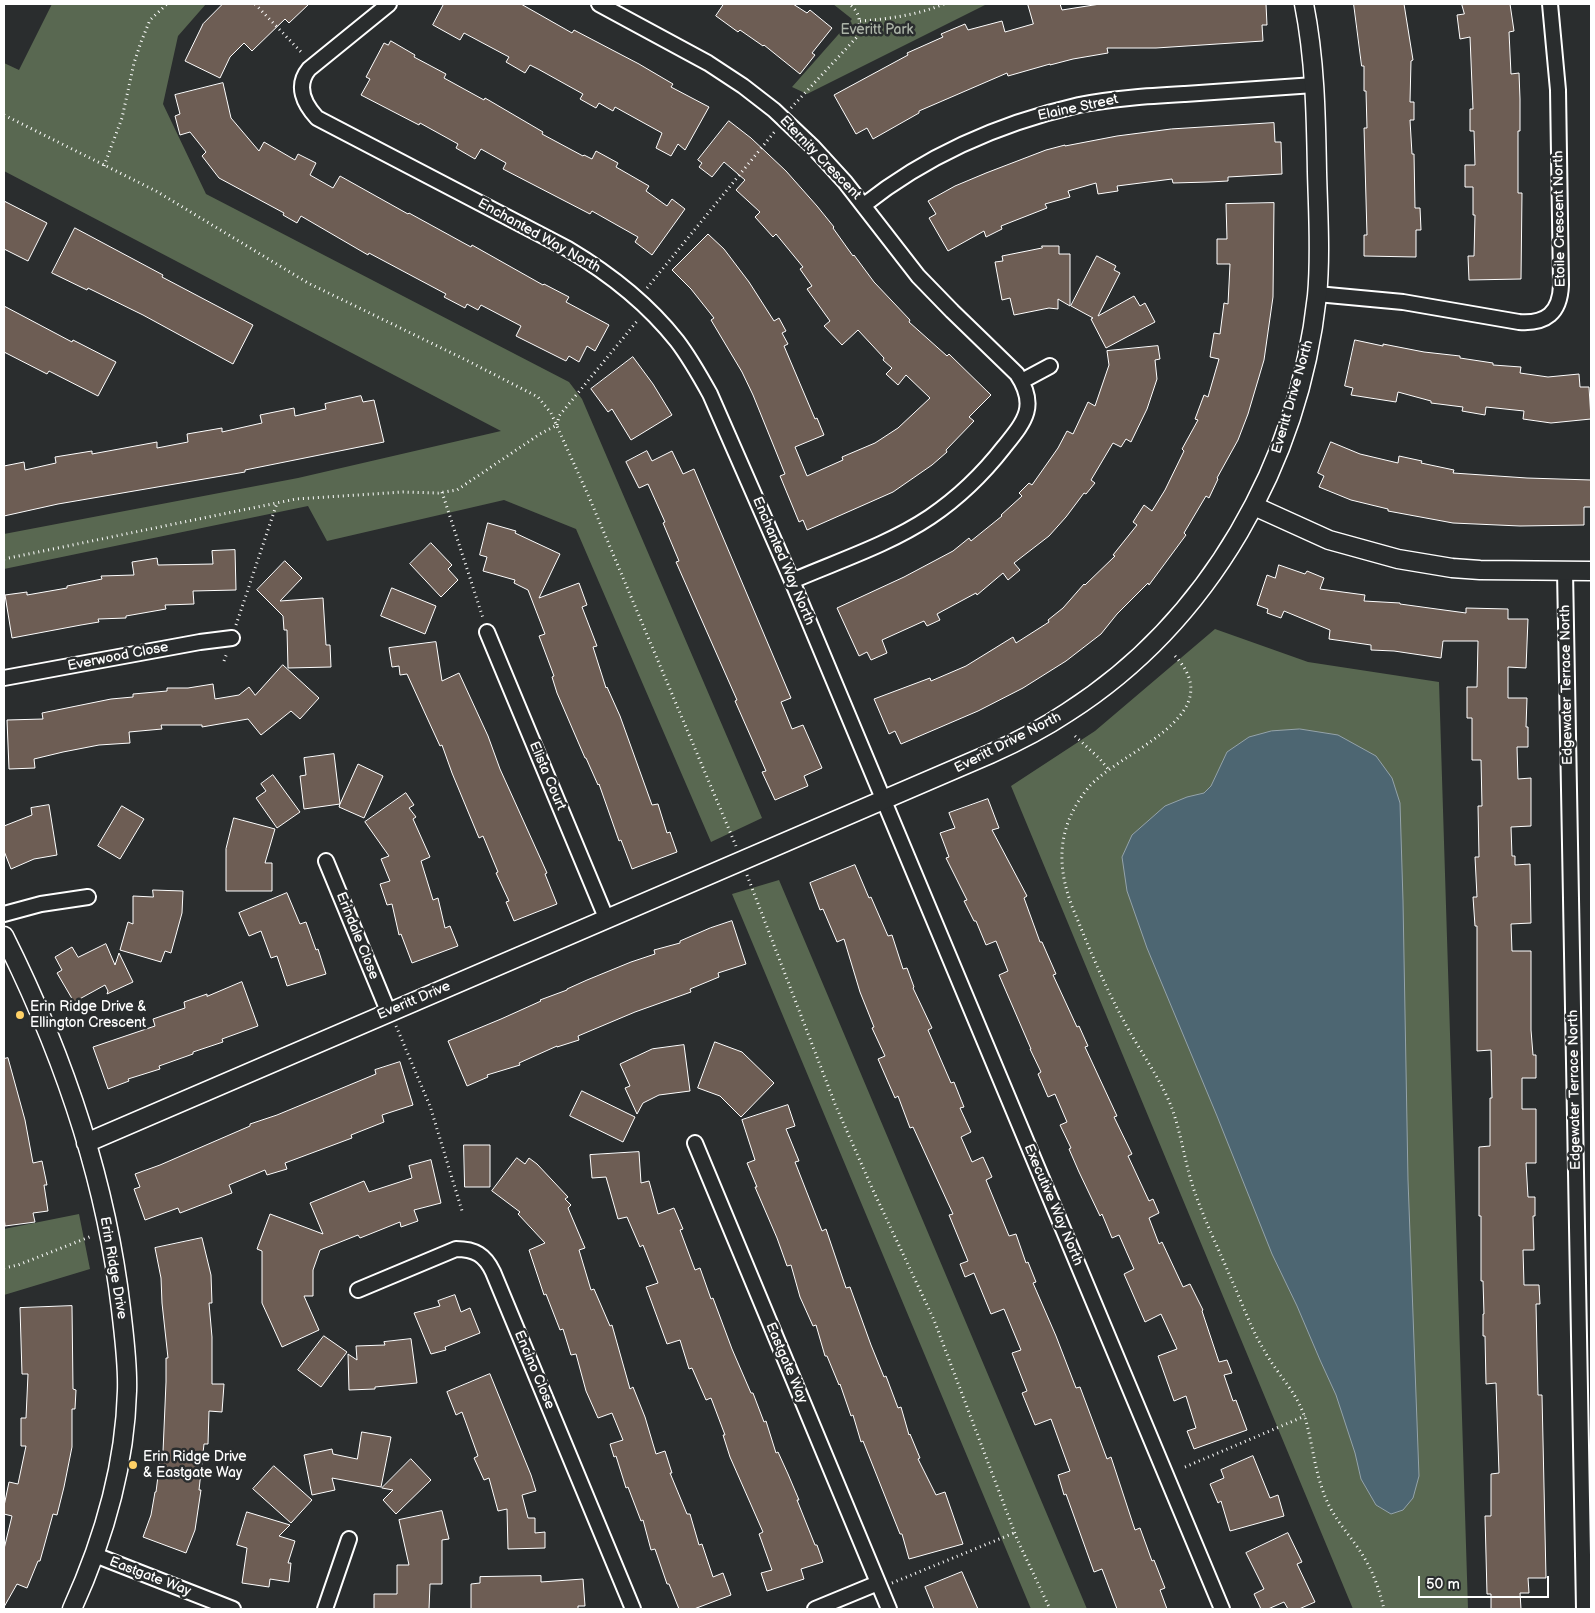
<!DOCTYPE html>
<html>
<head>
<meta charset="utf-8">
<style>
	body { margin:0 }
	#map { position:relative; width:1595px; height:1613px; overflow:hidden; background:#2a2d2e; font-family:"Balsamiq Sans",sans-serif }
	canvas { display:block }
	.frame { position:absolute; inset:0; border:5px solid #fff; pointer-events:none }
	.scale { position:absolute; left:1418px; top:1576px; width:131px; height:22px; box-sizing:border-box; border:2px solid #fff; border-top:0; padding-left:6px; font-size:15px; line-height:18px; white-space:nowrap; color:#fff; -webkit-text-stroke:4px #2a2d2e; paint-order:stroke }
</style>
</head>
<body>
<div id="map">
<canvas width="1595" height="1613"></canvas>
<div class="frame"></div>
<div class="scale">50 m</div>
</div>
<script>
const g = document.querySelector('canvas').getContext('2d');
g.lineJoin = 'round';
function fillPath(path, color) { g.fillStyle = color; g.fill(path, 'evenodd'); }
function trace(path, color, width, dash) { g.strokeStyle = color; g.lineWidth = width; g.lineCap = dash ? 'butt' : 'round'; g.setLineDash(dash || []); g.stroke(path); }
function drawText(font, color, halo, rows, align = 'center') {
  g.font = font + ' "Balsamiq Sans",sans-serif'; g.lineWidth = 5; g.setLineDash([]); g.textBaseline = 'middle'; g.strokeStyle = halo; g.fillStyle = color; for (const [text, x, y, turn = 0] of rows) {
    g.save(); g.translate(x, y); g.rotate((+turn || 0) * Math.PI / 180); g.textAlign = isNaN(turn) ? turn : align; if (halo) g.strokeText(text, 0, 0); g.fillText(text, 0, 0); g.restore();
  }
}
fillPath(new Path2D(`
	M52,4H206L178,36L163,104L206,194L569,382L582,399L762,818L711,842L576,529L504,500L327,541L308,506L4,569V534L298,478L501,431L4,171V63L19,70Z
	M833,4H987L807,94L792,87L852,19Z
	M1215,629L1308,662L1439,682L1468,1609H1353L1011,786L1095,731Z
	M779,880L1087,1609H1031L732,894Z
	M79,1214L90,1269L4,1295V1229Z`), '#596851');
const water = new Path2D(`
	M1300,729L1338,735L1376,756L1392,778L1400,803L1403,901L1408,1180L1419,1476L1413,1498L1403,1510L1391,1514L1376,1505L1361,1479L1355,1453L1336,1395L1320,1360L1297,1306L1272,1254L1217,1116L1147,948L1127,891L1122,857L1132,835L1165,806L1187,797L1204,793L1211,786L1227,752L1249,737L1271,731Z`);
fillPath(water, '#4d6672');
trace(water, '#94a3aa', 1);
const building = new Path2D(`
	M223,4H309L289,23L285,19L252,51L244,43L230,57L220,78L185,61L203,24Z
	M444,4H521L572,33L574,30L639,64L673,84L671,87L709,107L685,150L678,144L671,156L656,148L662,133L615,107L613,111L599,103L596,108L580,99L583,94L538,69L530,65L525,73L506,62L509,57L464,33L460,40L433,25Z
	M724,4H793L807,13L810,10L832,28L812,53L815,55L800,74L764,45L763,46L740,30L738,32L716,16Z
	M1028,4H1060L1062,10L1100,4H1266L1267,25H1262L1263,41L1156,48H1107L1108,53L1073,59L1050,65V64L1008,76L1007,73L919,111V113L873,139L867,128L856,134L834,95L908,55L907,53L943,37L941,34L965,24L968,30L1002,21L1005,32L1033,24Z
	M1354,4H1404L1413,60L1411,61L1410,102H1414V120H1410L1412,154H1414L1415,208H1420L1421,230H1416V257L1364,256V235H1367L1364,128H1367L1366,91H1364V66H1362Z
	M1462,4H1510L1514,31L1509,32L1511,74L1519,73L1520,99V131H1518V193H1522L1521,279L1469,280L1468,256H1474L1475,215H1473V187H1465V165H1475L1474,131H1470V109H1473L1470,37L1460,39L1457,15L1464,14Z
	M391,41L415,55L414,57L446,74L444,78L484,100L485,98L543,132L542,134L583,156L584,155L592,159L596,151L618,163L616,167L649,186L646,191L667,206L672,199L685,209L652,255L635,242L638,237L592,211L590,214L503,169L506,163L481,149L475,159L456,148L458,144L420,123L419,125L361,95L370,79L366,77L384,43L388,45Z
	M223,83L231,118L259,151L264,142L295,160L298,154L316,163L310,175L333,188L340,176L408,214L409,213L471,247L472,245L543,285L544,284L569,297L566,302L609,325L595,351L587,346L579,362L569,356L566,361L516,336L521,326L481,305L478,310L467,304L465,308L444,297L446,294L369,253L368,255L301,216L297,223L283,215L284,213L219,178L202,156L206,152L190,132L180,135L175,116L180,114L175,95Z
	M729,121L751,138L786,171L817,206L834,227L833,228L853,256L854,255L874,282L910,320L909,322L947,356L949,354L991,395L969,417L974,421L946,450L947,452L932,465L893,492L807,530L803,520L799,522L780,476L785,474L753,395L742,372L711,320L714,318L691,289L672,270L708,234L724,249L749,282L774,321L779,318L786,331L782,333L788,344L784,346L815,419L817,418L824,435L795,447L807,476L843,460L842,457L875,443L898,428L930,398L906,375L898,385L886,374L892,368L883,360L884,358L858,330L842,345L824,326L830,321L807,289L812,286L800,269L803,267L776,234L773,237L755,217L760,212L736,190L745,180L724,162L712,177L699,167L702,163L698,160Z
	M1274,123L1275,142H1281L1282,174L1228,177V181L1209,182L1173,183L1172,179L1117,186L1118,191L1098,194L1096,183L1068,191L1070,197L1045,204L1047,208L1001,226L1002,229L986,237L984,231L948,251L929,218L936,214L928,201L955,186L986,173L1046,150L1065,145V146L1117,136L1171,129Z
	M4,201L47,223L28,261L4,249Z
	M1274,203L1273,297L1264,360L1248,414L1238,440L1217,478L1218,479L1209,498L1206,496L1184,533L1186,535L1149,585L1148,583L1117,614L1101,634L1066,661L1023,688L978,711L901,744L895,731L889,734L874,699L930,678L931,681L966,666L1013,637L1016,643L1049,622L1048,620L1063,608L1084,584L1085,585L1115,556L1113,555L1137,525L1133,522L1144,505L1152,511L1165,490L1184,451L1182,449L1198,420L1195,419L1204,395L1208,397L1219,359L1210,357L1214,333L1220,334L1224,303L1228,304L1230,264H1217V239H1227L1226,204Z
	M75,228L163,275L162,277L253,325L233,364L143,315L88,288L87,290L52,273Z
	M1042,246H1059V254H1070V306L1058,299V309L1049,308L1014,315L1010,298L1002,300L995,262L1003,261L1002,256L1042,248Z
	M1097,256L1116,266L1114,270L1120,273L1098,316L1134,296L1140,306L1145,303L1155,322L1106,348L1091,319L1093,318L1071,306Z
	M4,306L72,342L73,340L116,362L98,396L49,371L47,374L4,352Z
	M1355,340L1383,346V344L1424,352L1460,356V358L1493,363V365L1521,367L1520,373L1548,377L1579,374L1580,387H1589L1591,419L1551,423L1523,419L1524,411L1486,407L1485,415L1462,411L1463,407L1431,403V401L1398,392L1396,402L1351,395L1353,388L1345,386Z
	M1158,346L1160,359L1155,360L1157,379L1147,409L1131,442L1126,439L1121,447L1113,443L1091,480L1095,483L1086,494L1084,493L1066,517L1049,536L1014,563L1020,570L1008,580L1003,573L977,595L976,593L937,614L940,620L927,626L924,621L882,640L887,653L871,660L867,652L859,656L837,608L904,577L953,551L969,538L971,541L1002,516L1001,515L1022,496L1019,493L1029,483L1032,485L1058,448L1067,431L1073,434L1088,402L1095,406L1109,365L1107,351Z
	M633,357L653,384L672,415L631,440L612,409L608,412L591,389Z
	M361,396L363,402L374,400L384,442L245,470V472L58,504L4,516V466L24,462L25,470L56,463L55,457L92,451V454L157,442V448L188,442L187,434L222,428V432L262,423L260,415L294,408L295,416L326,409L325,404Z
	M1331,442L1360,454L1398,463L1399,456L1422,461L1421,463L1454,470L1453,473L1527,478L1591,480V507H1584V525L1520,526L1453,523L1388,511V509L1351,500L1319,487L1324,476L1318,473Z
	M647,451L652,461L672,451L683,474L694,469L791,698L781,702L792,729L803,725L822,768L804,776L808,786L775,800L762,772L766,771L735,701L737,700L676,562L679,561L663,523L665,522L648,484L639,488L626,462Z
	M488,523L516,531L515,533L560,554L539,598L579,583L587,605L582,607L597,646L593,647L606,688L607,687L620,716L652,805L658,804L667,833L670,832L677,852L632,869L621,840L619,841L599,784L598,785L586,758H585L557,693L552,677L554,676L539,636L545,634L528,590L514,583L515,580L483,571L487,557L480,555Z
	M431,543L452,565L448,569L458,580L441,597L410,564Z
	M235,550L236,590L193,591L194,604L165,605L166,609L126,616V618L98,619L99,622L81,625L12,638L5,595L27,592V595L67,588V586L102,579L101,576L134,575L132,562L157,558L158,565L213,564L212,551Z
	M285,561L302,578L280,601L323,598L326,645H330L331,667L288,668L287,630H284L283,616L257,590Z
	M1279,565L1305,574L1307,571L1324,578L1320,589L1365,595L1364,601L1400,603V604L1466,613V608L1508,609V619H1528L1526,668L1508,667V698H1527L1526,727H1528V747H1517L1518,779L1531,778V826L1511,827L1512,856H1515V865L1530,864L1531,923L1511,924L1512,951H1531V1030L1533,1055H1536V1078H1522V1109H1536V1163H1526L1528,1197H1535V1216H1533L1534,1250H1523L1524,1285H1539L1540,1304H1536L1538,1395H1542L1546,1578H1528L1529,1593H1520L1521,1609H1491V1594H1487L1485,1516H1491V1474L1499,1473L1496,1383L1486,1384L1485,1336H1483V1314H1484L1483,1281H1481V1216H1479V1147L1490,1146V1098H1492L1491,1050L1477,1051V926H1475L1473,897H1477L1475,857H1479L1478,806H1482L1481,760H1472V718H1467V687H1477L1478,641H1443L1441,658L1394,651L1371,650V645L1329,639L1330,630L1284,611L1281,618L1267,613L1268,609L1257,605L1267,575L1275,578Z
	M392,588L436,606L425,634L381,616Z
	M436,642L442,681L459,673L488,736L500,769L547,873L545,874L557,904L514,921L506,902L509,901L496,873L498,872L483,836L479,838L452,773L442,745L440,746L407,674L400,675L399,666L392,667L389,648Z
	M283,665L319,698L300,719L291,711L261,735L248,719L202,727V725H161L162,729L129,732L130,743L99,745L63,752L34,759L35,768L9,769L7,720L43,719L42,713L111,699L133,697V694L167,691V688H188L213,684L215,699L239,695L249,687L255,695Z
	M334,754L340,804L358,764L383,776L364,818L339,807L340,804L304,809L300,776L306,775L304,758Z
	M273,775L300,812L277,828L256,798L266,791L261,784Z
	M406,793L414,805L409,808L416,817L413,819L430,857L421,861L433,900L438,898L445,928L450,926L458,946L412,963L401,934L399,935L392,904L387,905L380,884L390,881L381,859L389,856L365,822Z
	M988,799L999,828L992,830L1027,896L1024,898L1040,942H1042L1056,974L1053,975L1077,1027L1079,1026L1088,1046L1085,1047L1117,1116L1114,1117L1132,1154L1128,1156L1149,1201L1153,1199L1159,1213L1149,1218L1159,1244L1162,1242L1183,1287L1190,1284L1203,1310L1202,1311L1219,1362L1227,1360L1232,1373L1224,1375L1233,1401L1236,1400L1247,1430L1194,1449L1187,1431L1196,1428L1186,1396L1174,1401L1158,1356L1177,1349L1161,1314L1145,1322L1124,1274L1134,1269L1119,1235L1112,1238L1102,1214L1100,1216L1079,1172L1069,1149L1071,1148L1060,1125L1067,1122L1055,1094L1048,1097L1038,1074L1041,1072L1030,1049H1031L999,975L1008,971L996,941L986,945L976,921H974L964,901L967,900L946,858L949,857L940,833L955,828L949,813Z
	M49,805L57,855L34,859L11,869L4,851V826L32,815L31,808Z
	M122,806L144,819L120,859L98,846Z
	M234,818L275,829L265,863H272V891H226V849Z
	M855,865L869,898L871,897L888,936L892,935L903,969L907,968L914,987L913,988L932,1028L928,1030L951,1083L954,1082L964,1107L960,1108L971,1132L961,1137L972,1162L983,1157L992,1177L986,1180L1009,1236L1016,1234L1026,1263L1028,1262L1036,1282L1033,1283L1056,1336L1076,1388L1080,1387L1107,1459L1111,1457L1135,1530L1140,1528L1152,1561L1154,1560L1165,1588L1160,1590L1167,1609H1117L1102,1569L1094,1572L1066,1494L1064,1495L1058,1475L1070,1471L1051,1419L1035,1425L1022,1393L1027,1391L1012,1353L1021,1350L1004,1309L991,1314L974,1273L965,1277L960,1264L968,1261L949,1215L953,1214L913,1127L910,1128L898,1096L895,1098L878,1059L885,1056L872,1028L874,1027L860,992L844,939L837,942L823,909L820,910L810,883Z
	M153,890L183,891L182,913L171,953L165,951L161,962L120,950L128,922L133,924V896L153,897Z
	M287,893L300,924L306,922L316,950L318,949L326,974L287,986L277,956L271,958L261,931L249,936L239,913Z
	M732,921L746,964L718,973L719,977L690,989L691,992L635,1012L578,1036L579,1040L557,1047V1046L519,1063L520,1065L487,1075L488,1077L467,1086L448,1041L501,1019L541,1001L540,1000L567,990V989L587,980L631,962L655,954L654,950L680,943V941L710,928Z
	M106,944L115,965L119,953L133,982L107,994L108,991L105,985L74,1002L57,973L62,970L55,957L72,947L78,957Z
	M242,982L258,1026L222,1039L223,1042L193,1052V1054L159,1066L160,1069L128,1079L129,1081L108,1089L93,1047L155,1026L153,1019L185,1008L184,1002L207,994V996Z
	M715,1042L742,1052L774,1083L741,1117L720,1096L698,1088Z
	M684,1045L690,1091L659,1095L643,1103L637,1114L625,1088L630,1086L620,1064L652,1049Z
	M8,1058L25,1120L33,1163L42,1161L47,1185H44L48,1211L33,1213L35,1222L5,1226L4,1216V1059Z
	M400,1062L413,1105L382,1115L384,1122L351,1135L352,1138L285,1163L287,1169L267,1175L265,1170L229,1185L232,1193L180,1213L178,1208L145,1220L134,1189L140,1187L135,1174L160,1165L250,1126V1124L277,1115L376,1074L375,1070Z
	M582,1091L635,1117L623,1142L570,1116Z
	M788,1105L795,1126L786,1129L799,1161L795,1162L822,1231L826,1229L846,1288L850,1287L871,1345L884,1377L886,1376L898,1408L901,1407L909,1435L910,1434L920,1458L918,1459L936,1495L945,1492L963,1544L909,1559L902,1534H900L863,1441L861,1442L853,1415L851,1416L840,1384L839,1385L827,1356H825L816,1325L813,1326L800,1297L791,1265L787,1266L777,1238L755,1187H757L747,1163L755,1160L742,1120Z
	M464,1145H490V1187H465Z
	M639,1152L641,1183L649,1181L658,1214L674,1208L683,1229L680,1230L695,1270L700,1268L711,1299L713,1298L732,1349L751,1393H753L764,1422L766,1421L776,1453L778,1452L788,1474L799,1500H797L815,1545H817L823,1562L801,1569L804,1579L767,1591L761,1573L772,1570L759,1534L763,1532L730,1457L723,1435H725L711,1398L706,1400L692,1368L689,1369L680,1340L667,1344L646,1287L658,1283L643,1245L640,1247L627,1217L618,1219L606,1177L592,1178L590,1155Z
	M517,1158L525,1164L529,1158L537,1164L568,1197L565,1199L571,1205L568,1208L585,1248L579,1250L591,1290L594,1289L610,1326L612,1325L630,1389L633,1387L645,1417L656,1454L665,1451L672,1473H670L687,1514H690L699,1545L702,1544L713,1577L723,1573L731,1595L694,1609H679L669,1584H667L655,1549L651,1550L643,1520L641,1521L628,1487L626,1488L616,1456L614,1457L610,1444L623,1440L612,1413L598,1418L586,1391L576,1354L571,1355L563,1329L560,1330L546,1294L544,1295L529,1250L545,1243L518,1214L520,1212L492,1191Z
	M431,1160L441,1203L414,1210L418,1221L401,1227L400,1222L360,1238L358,1235L320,1250L313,1270V1296H304L319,1330L282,1347L262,1303V1251L257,1249L270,1214L323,1234L310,1203L364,1181L369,1192L412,1178L409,1166Z
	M202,1238L211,1275L212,1303H209L212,1337V1384H224L222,1412L209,1411L208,1444H204L199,1490H201L195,1530L186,1553L143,1537L151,1515L155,1492H156L161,1452H163L166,1382V1358H168L162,1303L161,1278L155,1248Z
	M455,1295L461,1312L470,1308L480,1333L445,1347L446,1350L431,1354L414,1313L440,1306L438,1301Z
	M72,1306L73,1389L76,1390L75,1409H72V1447L64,1487L57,1515L53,1514L40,1561H38L27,1588L17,1584L4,1607V1549L12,1516L4,1514V1506L9,1482L18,1484L26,1446H21V1418H26L28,1374H22L20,1308Z
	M324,1336L347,1352L321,1387L298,1370Z
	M411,1339L417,1383L375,1387V1389L349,1390L348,1354L357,1360L356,1346L385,1345L384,1342Z
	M490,1374L531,1475L536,1491L522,1495L528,1518H535V1533L545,1532V1548L508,1549L507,1509L498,1511L489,1478L484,1480L474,1458L478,1456L462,1412L456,1415L447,1392Z
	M362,1432L391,1437L381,1487L332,1478L335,1490L312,1495L304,1455L332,1449L333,1454L357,1459Z
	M1253,1456L1270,1498L1278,1495L1284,1516L1230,1531L1221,1501L1218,1503L1210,1484L1224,1478L1221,1470Z
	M411,1459L431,1480L396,1514L383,1500L393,1490L382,1488Z
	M274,1466L312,1500L291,1523L253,1489Z
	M442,1511L449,1539L442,1540V1584H430L429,1609H374V1594H397V1565H409L399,1520Z
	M247,1512L290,1525L279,1536L295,1541L288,1563H291L289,1582L270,1579L269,1587L242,1583L247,1548L237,1545Z
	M1288,1533L1302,1562L1297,1564L1315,1602L1299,1609H1288L1284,1602L1268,1609H1261L1254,1594L1264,1589L1246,1553Z
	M962,1572L978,1609H934L925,1587Z
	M541,1576V1582L583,1579L585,1606H578V1609H471V1584L480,1583V1577Z`);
fillPath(building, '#6d5d54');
trace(building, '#fff', 1);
const minor = new Path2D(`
	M389,4L309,69C295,86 304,104 317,118L568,249C610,274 647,303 677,341C690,358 700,376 710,394L792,581L1222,1609
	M599,4L708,63L743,86L774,110L813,147L845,182L918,276L952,311L1017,374C1038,406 1025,421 1004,447C983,474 958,498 930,517C888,545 838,561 792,581
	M864,205C927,155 1001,123 1079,105C1114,98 1150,96 1185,94C1228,91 1271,88 1314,85
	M1317,294L1403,302L1519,322C1546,324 1560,313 1561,285L1558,90L1550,4
	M1022,381L1050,366
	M1565,571L1584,1609
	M487,632L607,920
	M4,678L200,642L232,638
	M326,861L388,1011
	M4,914L41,904L88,897
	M695,1143L889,1609
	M358,1290L456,1249C475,1249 485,1255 493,1272L633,1609
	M95,1555L233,1609
	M325,1609L349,1539
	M815,1609L878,1583`);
const tertiary = new Path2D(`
	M1254,506L1329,540L1398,559L1452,568L1480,570L1591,571
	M4,936C62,1052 106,1180 121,1309C124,1336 128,1364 127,1391C125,1467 103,1541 72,1609
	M86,1143L990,754C1017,742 1044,728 1068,712C1210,621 1299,462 1317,296C1321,255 1318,212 1317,172C1316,115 1315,59 1304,4`);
trace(minor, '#fff', 18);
trace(tertiary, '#fff', 21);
trace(new Path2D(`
	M255,4L303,54
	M860,21C889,19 917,15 944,4
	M791,108L857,37C861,23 861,13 849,4
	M4,115L156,191L308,283L466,360L538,397L551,413L589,497L736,846
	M104,166L122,118L134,63L141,42L150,20L167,4
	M647,288L776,130
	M557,425L559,416L638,320
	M442,492L483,618
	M4,559L296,499L403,492L438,493L457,490L540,434L557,425
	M236,625L277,503
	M1175,656C1232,717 1119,751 1088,788C1055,829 1056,870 1076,916C1091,953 1107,991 1126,1025C1140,1051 1157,1074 1169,1101C1181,1129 1184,1161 1194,1190C1204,1219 1218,1248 1230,1276C1241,1300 1250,1327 1264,1350C1275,1371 1293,1388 1302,1410C1307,1421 1309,1434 1312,1447C1315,1464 1319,1482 1326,1499C1335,1521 1353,1538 1365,1559C1374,1574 1380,1592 1384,1609
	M224,661L227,653
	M1075,736L1099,758L1109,770
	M747,875L835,1104L872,1188L934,1320L1017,1539L1050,1609
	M396,1026L430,1106L463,1214
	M4,1268L18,1265L92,1236
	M1185,1467L1305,1416
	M892,1583L1014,1533`), '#fff', 3, [1, 4]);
trace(minor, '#2a2d2e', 14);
trace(tertiary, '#2a2d2e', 18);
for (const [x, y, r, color] of [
	[20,1015,5,"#ffd166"],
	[133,1465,5,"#ffd166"]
]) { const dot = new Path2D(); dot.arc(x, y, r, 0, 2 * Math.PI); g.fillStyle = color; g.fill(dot); trace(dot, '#2a2d2e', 2); }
drawText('14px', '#acb4a8', '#2a2d2e', [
	["Everitt Park",877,30]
]);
drawText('14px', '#fff', '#2a2d2e', [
	["Elaine Street",1078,108,-12],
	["Eternity Crescent",820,158,46],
	["Etoile Crescent North",1560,219,-91],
	["Enchanted Way North",539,236,29],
	["Everitt Drive North",1293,397,-74],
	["Enchanted Way North",783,561,67],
	["Everwood Close",118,657,-11],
	["Edgewater Terrace North",1567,685,-91],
	["Everitt Drive North",1008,743,-27],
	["Elista Court",547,776,67],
	["Erindale Close",357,936,68],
	["Everitt Drive",414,1001,-23],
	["Edgewater Terrace North",1575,1090,-91],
	["Executive Way North",1053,1205,67],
	["Erin Ridge Drive",113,1268,80],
	["Eastgate Way",786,1363,67],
	["Encino Close",534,1370,67],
	["Eastgate Way",150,1577,21]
]);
drawText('14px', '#fff', '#2a2d2e', [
	["Erin Ridge Drive &",30,1007],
	["Ellington Crescent",30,1023],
	["Erin Ridge Drive",143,1457],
	["& Eastgate Way",143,1473]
], 'left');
</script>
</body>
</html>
